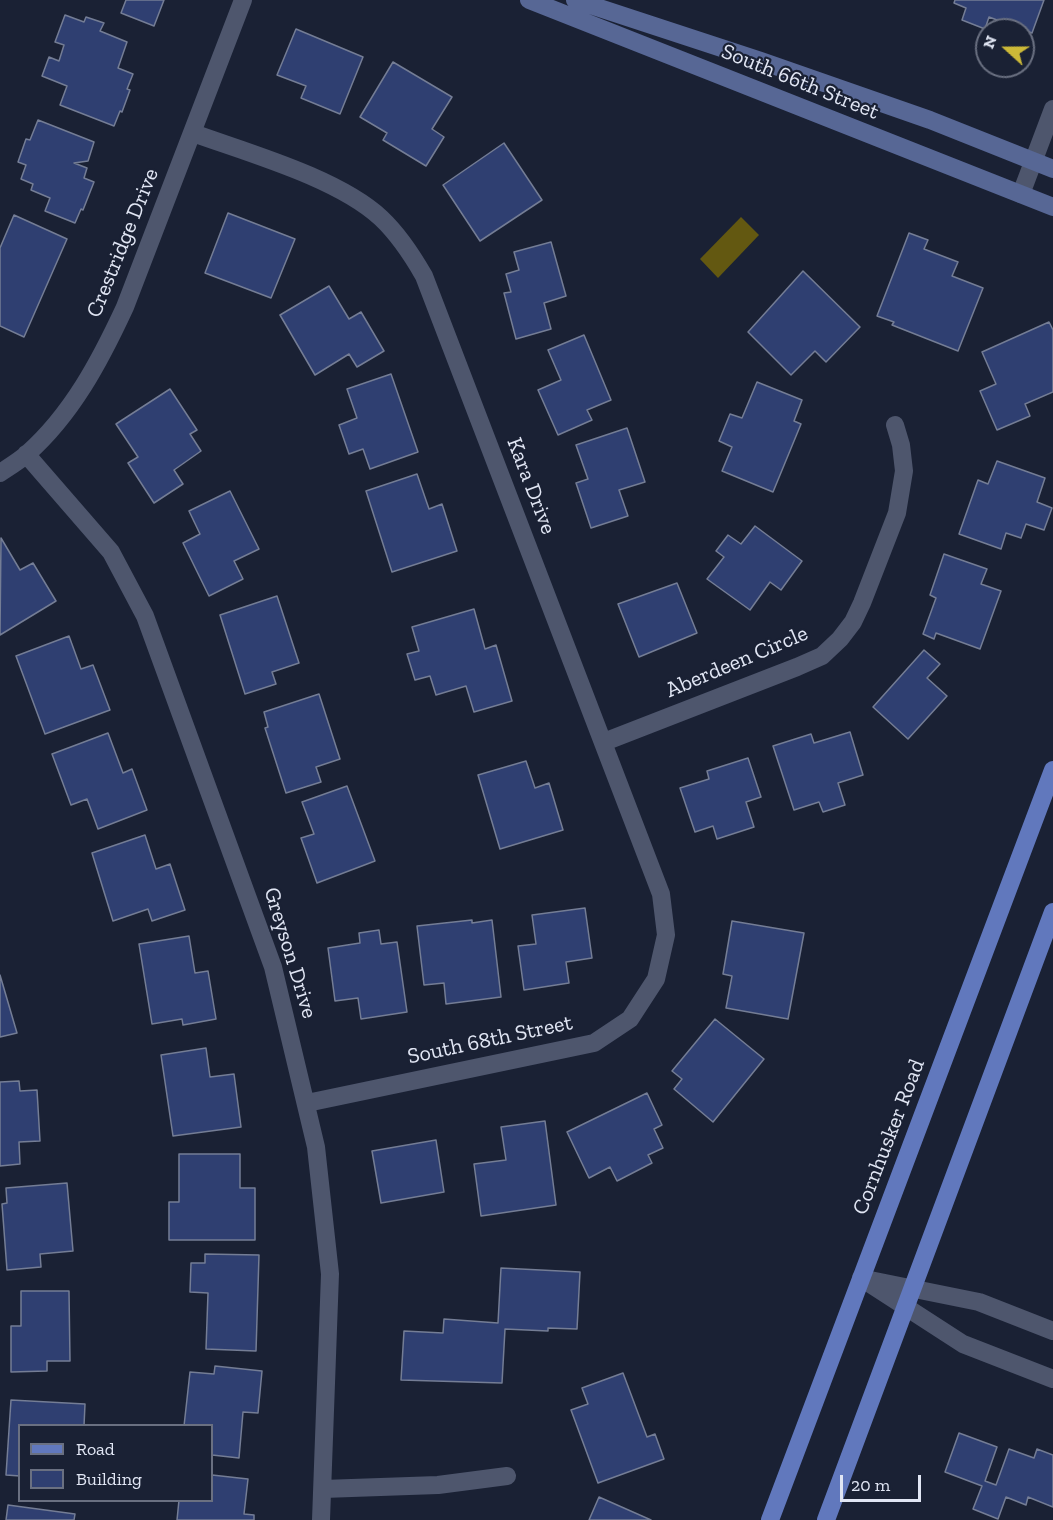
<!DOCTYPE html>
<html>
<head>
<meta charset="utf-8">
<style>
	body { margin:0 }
	#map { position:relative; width:1053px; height:1520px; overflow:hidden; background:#1a2134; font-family:"Zilla Slab",serif }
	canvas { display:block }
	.legend { position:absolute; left:18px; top:1424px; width:195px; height:78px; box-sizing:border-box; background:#1a2134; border:2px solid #6a7081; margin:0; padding:8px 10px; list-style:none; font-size:18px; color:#e1e6f4 }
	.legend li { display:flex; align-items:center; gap:12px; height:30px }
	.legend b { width:30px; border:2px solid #6a7081 }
	.north { position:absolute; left:975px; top:18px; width:60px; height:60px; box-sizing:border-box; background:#1a2134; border:2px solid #6a7081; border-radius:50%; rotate:291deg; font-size:16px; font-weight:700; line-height:24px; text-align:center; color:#e1e6f4 }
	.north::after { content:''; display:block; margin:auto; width:21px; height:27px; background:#ccb938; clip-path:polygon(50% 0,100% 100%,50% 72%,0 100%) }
	.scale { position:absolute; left:840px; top:1475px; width:81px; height:27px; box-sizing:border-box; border:3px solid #e1e6f4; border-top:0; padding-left:8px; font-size:18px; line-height:21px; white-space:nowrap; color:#e1e6f4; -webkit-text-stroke:4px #1a2134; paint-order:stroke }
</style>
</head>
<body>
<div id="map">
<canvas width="1053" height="1520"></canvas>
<ul class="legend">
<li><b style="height:8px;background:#6178bd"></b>Road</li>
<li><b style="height:16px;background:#2f3f71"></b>Building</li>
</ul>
<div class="north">N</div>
<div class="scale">20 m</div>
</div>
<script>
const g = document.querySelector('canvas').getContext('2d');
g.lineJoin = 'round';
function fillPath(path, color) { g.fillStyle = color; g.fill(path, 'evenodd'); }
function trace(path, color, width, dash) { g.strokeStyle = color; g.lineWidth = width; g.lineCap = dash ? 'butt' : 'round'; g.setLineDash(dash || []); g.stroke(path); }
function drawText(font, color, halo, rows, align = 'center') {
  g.font = font + ' "Zilla Slab",serif'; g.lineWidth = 4.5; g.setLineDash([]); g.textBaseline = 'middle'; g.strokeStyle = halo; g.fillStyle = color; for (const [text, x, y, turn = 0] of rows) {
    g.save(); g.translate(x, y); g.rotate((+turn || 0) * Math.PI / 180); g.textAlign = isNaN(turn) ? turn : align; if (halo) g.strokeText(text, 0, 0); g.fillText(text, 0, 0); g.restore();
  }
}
fillPath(new Path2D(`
	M741,217L759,235L718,278L700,259Z`), '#635811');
const building = new Path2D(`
	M126,0H164L154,26L121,13Z
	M955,0H1044L1032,33L989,17L985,29L962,20L966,8L954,3Z
	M65,15L84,22L86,17L104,23L100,31L127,42L118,68L133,74L127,89L130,90L122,112L120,111L114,126L60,105L67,86L42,76L49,57L59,61L64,45L55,42Z
	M296,29L363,57L340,114L301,98L306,86L277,75Z
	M393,62L452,97L432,129L444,137L426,166L383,140L387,133L360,117Z
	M38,120L94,142L88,161L74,163L87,168L84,178L94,182L83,210L81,209L75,223L45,211L50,198L31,190L33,184L21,179L26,165L18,162L26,139L30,140Z
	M504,143L542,200L480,241L443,185Z
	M228,213L295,239L271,298L205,273Z
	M14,215L67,239L24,337L0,326V248Z
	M909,233L928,240L924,249L958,262L952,276L983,288L958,351L892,325L894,322L877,316Z
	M551,242L566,296L544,303L551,329L516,339L504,293L511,292L506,274L519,270L514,252Z
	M803,271L860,327L826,362L815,351L791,375L748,332Z
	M329,286L349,319L361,312L384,351L357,367L349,354L315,375L280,315Z
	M1049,322L1053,330V392L1025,404L1030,416L997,430L980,391L996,384L982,352Z
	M584,335L611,400L587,410L592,420L558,435L538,390L561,380L548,350Z
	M391,374L418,452L370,469L363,449L349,454L339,425L357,418L347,389Z
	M757,382L802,400L794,421L801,424L773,492L722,471L732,447L719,441L730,414L742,418Z
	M170,389L197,430L190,434L201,451L174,470L183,484L154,503L128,463L138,457L116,424Z
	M627,428L645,482L619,490L628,516L591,528L576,483L588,479L576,445Z
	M997,461L1045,478L1037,502L1052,508L1044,530L1026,524L1021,538L1006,533L1001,549L959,534L978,480L988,484Z
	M417,474L429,509L442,504L457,551L392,572L366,491Z
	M230,491L259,549L234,561L243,579L209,596L183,543L200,534L189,511Z
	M755,526L802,561L781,590L770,582L750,610L707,579L724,557L716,551L728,535L741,544Z
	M1,538L20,570L33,563L56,601L0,635Z
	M944,554L987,569L981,584L1001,591L980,649L936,633L934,639L923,634L936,598L930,595Z
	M677,583L697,633L639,657L618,604Z
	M277,596L299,663L272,672L276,684L245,694L220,615Z
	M474,609L485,649L496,645L512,701L474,712L466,686L436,695L430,676L415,680L407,654L419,651L412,627Z
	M69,636L81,669L93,665L110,710L45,734L16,656Z
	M924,650L940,664L927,678L947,696L908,739L873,707Z
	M319,694L340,759L316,767L321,782L286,793L265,728L268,727L264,712Z
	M850,732L863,775L838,783L845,805L823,812L819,802L794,810L773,746L811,734L814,743Z
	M108,733L123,773L132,769L147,810L98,829L87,799L71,805L52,754Z
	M748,758L761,797L746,802L754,827L717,839L713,826L695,832L680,788L709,779L707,771Z
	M526,761L535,788L549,783L563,830L500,849L478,775Z
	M347,786L375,861L317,883L301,838L314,834L302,802Z
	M145,835L156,869L170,864L185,910L152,921L148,909L113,921L92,853Z
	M585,908L592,958L566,962L569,983L524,990L518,946L536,944L532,915Z
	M472,920V923L492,920L501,997L446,1004L444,983L424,985L417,926Z
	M732,921L804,933L788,1019L726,1008L732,976L723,974Z
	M379,930L381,944L397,942L407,1012L361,1019L358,998L335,1001L328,948L360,943L359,933Z
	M189,936L195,973L208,971L216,1019L183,1025L182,1019L152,1024L139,944Z
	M0,975L17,1033L0,1037Z
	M715,1019L764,1059L713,1122L674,1089L682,1079L672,1071Z
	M206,1048L210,1077L234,1074L241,1127L173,1136L161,1055Z
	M19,1081L20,1091L37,1090L40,1141L19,1142L20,1164L0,1166V1082Z
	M647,1093L662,1125L654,1129L663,1148L648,1155L652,1163L617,1181L610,1167L589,1178L567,1132Z
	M545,1121L556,1205L481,1216L474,1164L506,1160L501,1127Z
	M436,1140L444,1192L381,1203L372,1151Z
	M179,1154H240V1188H255V1240H169V1202H179Z
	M67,1183L73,1251L40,1254L41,1267L7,1270L2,1204L7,1203L6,1188Z
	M205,1254L259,1255L256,1351L206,1349L208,1293L190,1292L191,1263H205Z
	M501,1268L580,1272L577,1329L548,1328V1331L505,1329L502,1383L401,1380L404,1331L443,1333L444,1319L498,1323Z
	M21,1291H69L70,1361H47V1371L11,1372V1326H21Z
	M215,1366L262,1371L258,1413L243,1412L239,1458L212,1455V1426H184L190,1372L214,1374Z
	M623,1373L647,1437L655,1434L664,1459L598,1483L571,1410L588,1404L582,1388Z
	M11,1400L85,1404L84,1426H20V1476L6,1475Z
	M959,1433L997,1447L985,1481L996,1485L1009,1449L1034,1458L1037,1449L1053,1455V1507L1028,1497L1026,1505L1006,1497L998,1519L973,1509L982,1486L945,1472Z
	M212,1475L248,1479L244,1514L254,1515V1520H177L179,1500H212Z
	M599,1497L651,1520H589Z
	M8,1505L75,1514L74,1520H6Z`);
fillPath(building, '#2f3f71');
trace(building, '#747d95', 1.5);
trace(new Path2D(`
	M193,133C248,153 338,178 381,218C399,235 412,255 424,276L661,894L666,935L656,979L630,1019L594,1043L307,1103
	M1021,194L1053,109
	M26,454L111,552L145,616L273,967L316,1147L330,1274L321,1520
	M0,473C9,467 19,461 27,454C72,414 100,361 125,307L243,0
	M604,742L797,667L822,656L840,639L853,622L862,603L897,513L904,471L901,445L895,425
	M861,1278L963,1344L1053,1379
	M870,1280L979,1302L1053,1331
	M323,1489L438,1485L507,1476`), '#4e566d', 18);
trace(new Path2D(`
	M529,0L1053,207
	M575,0L761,61L930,120L1053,169`), '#576795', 18);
trace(new Path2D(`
	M770,1520L1053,770
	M826,1520L1053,912`), '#6178bd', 18);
drawText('22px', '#e1e6f4', '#1a2134', [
	["South 66th Street",800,82,22],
	["Crestridge Drive",123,243,-68],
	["Kara Drive",531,486,69],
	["Aberdeen Circle",737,662,-23],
	["Greyson Drive",290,953,73],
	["South 68th Street",490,1040,-12],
	["Cornhusker Road",889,1137,-69]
]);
</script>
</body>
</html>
